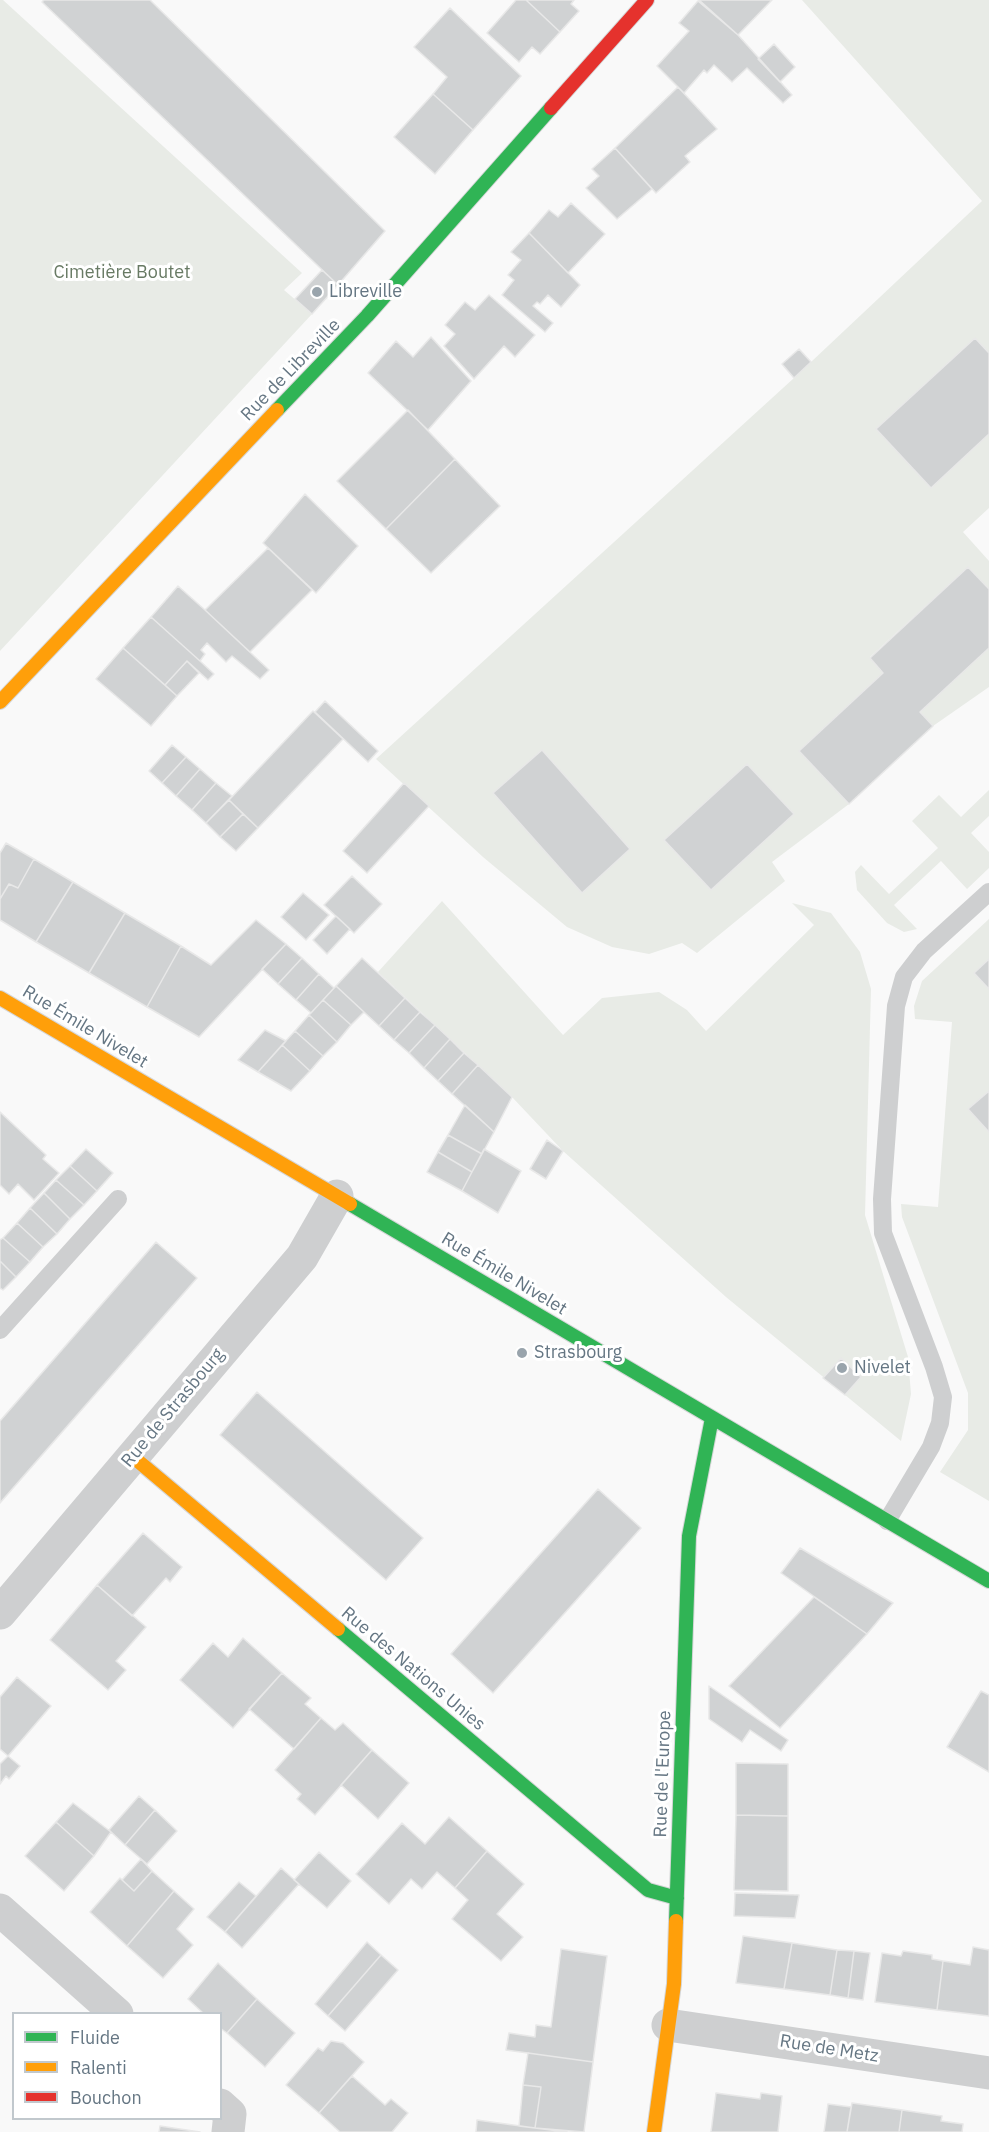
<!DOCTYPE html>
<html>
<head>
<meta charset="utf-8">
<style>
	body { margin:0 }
	#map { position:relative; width:989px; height:2132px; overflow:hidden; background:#f9f9f9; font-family:"IBM Plex Sans",sans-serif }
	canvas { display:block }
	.legend { position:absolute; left:12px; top:2012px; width:210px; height:108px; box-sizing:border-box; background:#fff; border:2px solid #c1c8cd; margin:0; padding:8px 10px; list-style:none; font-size:18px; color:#657683 }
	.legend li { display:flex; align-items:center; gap:12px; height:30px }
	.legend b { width:30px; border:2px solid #c1c8cd }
</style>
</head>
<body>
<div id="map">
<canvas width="989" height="2132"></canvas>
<ul class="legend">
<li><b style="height:8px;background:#30b455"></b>Fluide</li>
<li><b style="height:8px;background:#ff9f0a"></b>Ralenti</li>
<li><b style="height:8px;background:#e5322d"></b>Bouchon</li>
</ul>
</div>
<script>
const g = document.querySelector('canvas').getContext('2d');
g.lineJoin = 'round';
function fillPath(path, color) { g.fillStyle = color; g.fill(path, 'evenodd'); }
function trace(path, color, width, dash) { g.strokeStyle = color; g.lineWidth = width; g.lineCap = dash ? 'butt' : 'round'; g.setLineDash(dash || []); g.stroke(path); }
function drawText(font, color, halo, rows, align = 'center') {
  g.font = font + ' "IBM Plex Sans",sans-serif'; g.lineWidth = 6; g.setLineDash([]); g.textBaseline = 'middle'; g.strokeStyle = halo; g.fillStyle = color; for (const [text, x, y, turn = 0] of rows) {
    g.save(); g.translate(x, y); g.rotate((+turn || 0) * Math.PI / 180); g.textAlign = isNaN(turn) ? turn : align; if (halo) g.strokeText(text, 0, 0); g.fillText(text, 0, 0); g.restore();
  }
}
fillPath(new Path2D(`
	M0,0H3L302,273L284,290L312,314L0,651Z
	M802,0H989V508L963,532L989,561V589L968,567L870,657L883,673L799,751L849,804L772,862L785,881L697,953L682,943L649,954L612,947L567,927L483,857L376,759L794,378L982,201Z
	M989,648V687L933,726L920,712Z
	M989,790V816L971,833L989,852V868L967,889L941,861L894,905L917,929L904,932L887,923L857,890L855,872L861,865L889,894L938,848L912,821L939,795L961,817Z
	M442,901L563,1035L602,998L659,992L687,1010L706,1031L814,925L792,903L831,913L860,952L871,989L865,1215L908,1357L911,1394L901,1441L726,1297L563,1151L512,1097L378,972Z
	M989,919V959L975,973L989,989V1091L968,1109L989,1132V1501L940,1472L968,1430V1393L902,1217L901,1204L938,1207L952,1022L915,1019L914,1006L922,981Z`), '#e8ebe6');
const building = new Path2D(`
	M44,0H150L385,231L338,285L42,2Z
	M516,0H526L560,32L540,54L532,47L519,62L487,33Z
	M526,0H574L571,4L579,11L560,32Z
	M699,0H772L738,35Z
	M698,1L738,35L792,95L783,103L747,68L732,82L714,65L707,73L704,70L684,93L657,66L689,31L679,23Z
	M450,8L521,76L473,130L433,94L447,77L414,47Z
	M774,44L795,67L780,82L758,59Z
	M678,87L717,129L685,156L690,162L656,193L615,148Z
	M433,94L473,130L435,174L394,137Z
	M615,148L652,189L617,219L586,188L599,176L592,169Z
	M571,203L605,234L568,273L529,233L549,210L558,217Z
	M529,233L580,285L561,307L548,295L540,304L537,302L533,306L553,323L545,332L502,295L514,280L508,275L521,260L511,252Z
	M322,270L338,285L312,314L295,299Z
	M489,295L535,335L515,357L504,346L474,379L444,346L455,334L445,325L465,302L475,310Z
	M431,337L471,381L428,430L368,373L396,341L413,357Z
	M975,338L989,353V434L931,488L876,429Z
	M799,349L811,362L794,378L782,364Z
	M408,410L455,459L386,529L337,481Z
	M455,459L500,506L431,573L386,529Z
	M305,494L358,546L316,593L263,543Z
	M268,548L312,590L250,652L205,610Z
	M968,567L989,589V648L920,712L933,726L849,804L799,751L883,673L870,658Z
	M178,586L205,610L269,670L260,679L232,656L226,662L207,643L201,650L205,654L200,661L151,617Z
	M151,617L200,661L214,674L208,680L187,661L165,685L123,648Z
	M123,648L177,696L151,726L96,679Z
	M187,661L199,673L177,696L165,685Z
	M325,701L378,751L368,762L315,712Z
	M313,711L343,739L258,828L229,800Z
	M172,745L186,757L162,783L149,771Z
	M542,750L630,849L582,893L493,793Z
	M186,757L200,769L176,796L162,783Z
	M747,764L794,814L711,890L664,840Z
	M200,769L216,783L192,810L176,796Z
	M216,783L232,796L206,823L192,810Z
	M404,783L429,806L367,873L343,851Z
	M229,800L243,814L220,837L206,823Z
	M243,814L258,828L236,851L220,837Z
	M6,843L34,859L18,888L9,884L0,899V853Z
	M34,859L73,882L36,942L0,920V899L9,884L18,888Z
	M352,876L382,904L354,933L324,905Z
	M73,882L125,913L89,973L36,942Z
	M303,893L329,915L306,940L281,917Z
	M125,913L181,946L147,1007L89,973Z
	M336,916L350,929L327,954L313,940Z
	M256,920L286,944L199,1037L147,1007L181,946L211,965Z
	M286,944L302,958L278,984L262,969Z
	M302,958L319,974L296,1000L278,984Z
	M362,958L405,998L379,1026L336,986Z
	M989,959V989L974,973Z
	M319,974L334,988L311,1013L296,1000Z
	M336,986L364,1012L351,1025L323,1000Z
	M405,998L420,1012L394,1040L379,1026Z
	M323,1000L351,1025L337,1042L309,1015Z
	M420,1012L435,1025L409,1053L394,1040Z
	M309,1015L337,1042L323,1056L295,1031Z
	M435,1025L450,1039L424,1068L409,1053Z
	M265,1030L286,1041L258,1072L238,1060Z
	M295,1031L323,1056L310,1071L282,1045Z
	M450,1039L464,1053L438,1081L424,1068Z
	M282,1045L310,1071L291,1091L258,1072Z
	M464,1053L478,1065L452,1094L438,1081Z
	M478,1065L512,1097L494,1132L452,1094Z
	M989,1091V1132L968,1109Z
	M465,1105L494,1132L482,1154L448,1135Z
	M0,1112L46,1155L43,1159L59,1173L34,1200L18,1184L9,1194L0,1185Z
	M448,1135L482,1154L472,1172L438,1152Z
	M547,1140L563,1151L546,1179L530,1169Z
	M86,1149L113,1173L97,1191L70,1166Z
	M484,1149L521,1171L498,1213L462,1191Z
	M438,1152L472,1172L462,1191L427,1172Z
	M70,1166L97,1191L84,1205L56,1180Z
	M56,1180L84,1205L70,1219L44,1193Z
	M44,1193L70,1219L57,1234L30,1208Z
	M30,1208L57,1234L43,1247L17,1223Z
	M17,1223L43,1247L30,1262L3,1238Z
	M3,1238L30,1262L16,1277L0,1261V1240Z
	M156,1242L197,1278L0,1503V1421Z
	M0,1261L16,1277L3,1290L0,1288Z
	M841,1358L861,1377L845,1395L823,1378Z
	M257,1392L423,1538L386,1580L220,1435Z
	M598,1489L641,1528L493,1693L451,1654Z
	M143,1533L182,1567L170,1582L166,1578L132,1616L97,1585Z
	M800,1548L893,1603L867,1634L781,1573Z
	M97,1585L146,1627L116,1661L126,1670L108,1690L50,1640Z
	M814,1597L867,1634L780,1728L729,1686Z
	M243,1638L282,1673L233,1728L180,1680L213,1643L228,1657Z
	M282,1673L311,1698L305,1704L321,1718L294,1749L249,1709Z
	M17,1677L51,1706L8,1756L0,1749V1697Z
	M709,1686L788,1740L781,1751L750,1730L742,1742L709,1719Z
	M981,1691L989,1695V1772L947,1747Z
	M321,1718L335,1730L343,1723L372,1750L315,1815L297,1799L301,1794L275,1770Z
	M372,1750L409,1783L378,1819L341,1785Z
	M8,1756L20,1766L9,1779L6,1776L0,1784V1764Z
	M736,1763L788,1764V1816L736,1815Z
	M139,1796L155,1810L125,1845L109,1830Z
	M73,1803L111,1832L94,1856L56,1822Z
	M155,1810L177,1831L147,1864L125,1845Z
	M736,1815L788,1816V1891L734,1890Z
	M449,1817L487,1851L455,1888L437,1872L422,1889L411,1879L389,1904L356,1874L402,1823L425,1844Z
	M56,1822L94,1856L64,1891L25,1856Z
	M487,1851L524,1884L497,1914L523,1937L501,1961L452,1919L468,1900L455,1888Z
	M319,1852L351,1881L327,1908L294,1880Z
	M141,1859L152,1871L134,1891L122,1880Z
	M281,1868L299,1884L242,1948L225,1932Z
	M152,1871L174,1891L127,1946L90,1912L120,1878L134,1891Z
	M239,1882L256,1896L225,1932L207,1917Z
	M174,1891L194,1909L177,1929L193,1945L163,1978L127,1946Z
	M735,1893L799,1895L795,1918L734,1916Z
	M743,1936L792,1943L784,1989L736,1983Z
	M367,1942L381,1955L328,2016L315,2004Z
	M792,1943L837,1950L830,1995L784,1989Z
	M973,1947L989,1950V2016L937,2010L943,1961L970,1965Z
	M561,1949L607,1956L593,2062L506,2050L509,2033L535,2037L536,2025L551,2027Z
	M837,1950L854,1951L848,1998L830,1995Z
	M854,1951L870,1953L863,2000L848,1998Z
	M903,1951L932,1955V1959L943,1961L937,2010L875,2002L882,1953L901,1956Z
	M381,1955L398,1970L345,2031L328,2016Z
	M218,1963L257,1999L227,2033L220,2028V2014H204L188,1999Z
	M257,1999L295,2033L265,2067L227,2033Z
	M331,2041L343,2043L364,2062L319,2113L286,2085L318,2048L323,2051Z
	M528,2053L593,2062L584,2132L535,2128L541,2087L523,2085Z
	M352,2076L385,2105L391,2099L408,2113L392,2132H340L319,2113Z
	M523,2085L541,2087L535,2128L519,2126Z
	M716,2093L760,2099L761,2093L782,2096L778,2132H711Z
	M852,2103L902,2110L899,2132H847Z
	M828,2104L851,2107L847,2132H824Z
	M902,2110L942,2116L941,2121L963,2124L962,2132H899Z
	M477,2120L535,2128L567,2132H476Z
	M160,2126L200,2132H159Z`);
fillPath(building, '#d0d2d3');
trace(building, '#e8e8e8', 1.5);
const fast = new Path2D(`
	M277,410L367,316L551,108
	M350,1204L989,1581
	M338,1629L648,1890L677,1898
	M676,1921L689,1536L712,1418`);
const slow = new Path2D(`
	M0,702L277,410
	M0,998L350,1204
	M132,1456L338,1629
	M654,2132L674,1984L676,1921`);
const jam = new Path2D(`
	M551,108L647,0`);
trace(fast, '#d5d6d7', 16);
trace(slow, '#d5d6d7', 16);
trace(jam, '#d5d6d7', 16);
trace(new Path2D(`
	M0,1330L118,1199
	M887,1521L931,1447L940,1423L943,1397L934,1367L883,1233L882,1199L896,1006L904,977L924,951L989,892`), '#cecfd0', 18);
trace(new Path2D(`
	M0,1613L302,1257L337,1196
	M0,1910L117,2014
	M668,2025L989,2073
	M220,2105L230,2114L228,2132`), '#cecfd0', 33);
trace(fast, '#30b455', 14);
trace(slow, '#ff9f0a', 14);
trace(jam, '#e5322d', 14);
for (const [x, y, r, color] of [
	[317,292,6,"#99a4ac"],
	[522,1353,6,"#99a4ac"],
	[842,1368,6,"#99a4ac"]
]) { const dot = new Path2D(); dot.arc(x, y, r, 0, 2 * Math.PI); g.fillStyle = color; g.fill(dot); trace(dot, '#fff', 2); }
drawText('18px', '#687a64', '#fff', [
	["Cimetière Boutet",122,273]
]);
drawText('18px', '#657683', '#fff', [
	["Libreville",329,292],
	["Strasbourg",534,1353],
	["Nivelet",854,1368]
], 'left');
drawText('18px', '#657683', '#fff', [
	["Rue de Libreville",291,370,-46],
	["Rue Émile Nivelet",85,1027,31],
	["Rue Émile Nivelet",504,1274,31],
	["Rue de Strasbourg",173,1408,-50],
	["Rue des Nations Unies",413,1669,40],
	["Rue de l'Europe",663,1774,-88],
	["Rue de Metz",829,2049,9]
]);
</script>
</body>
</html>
